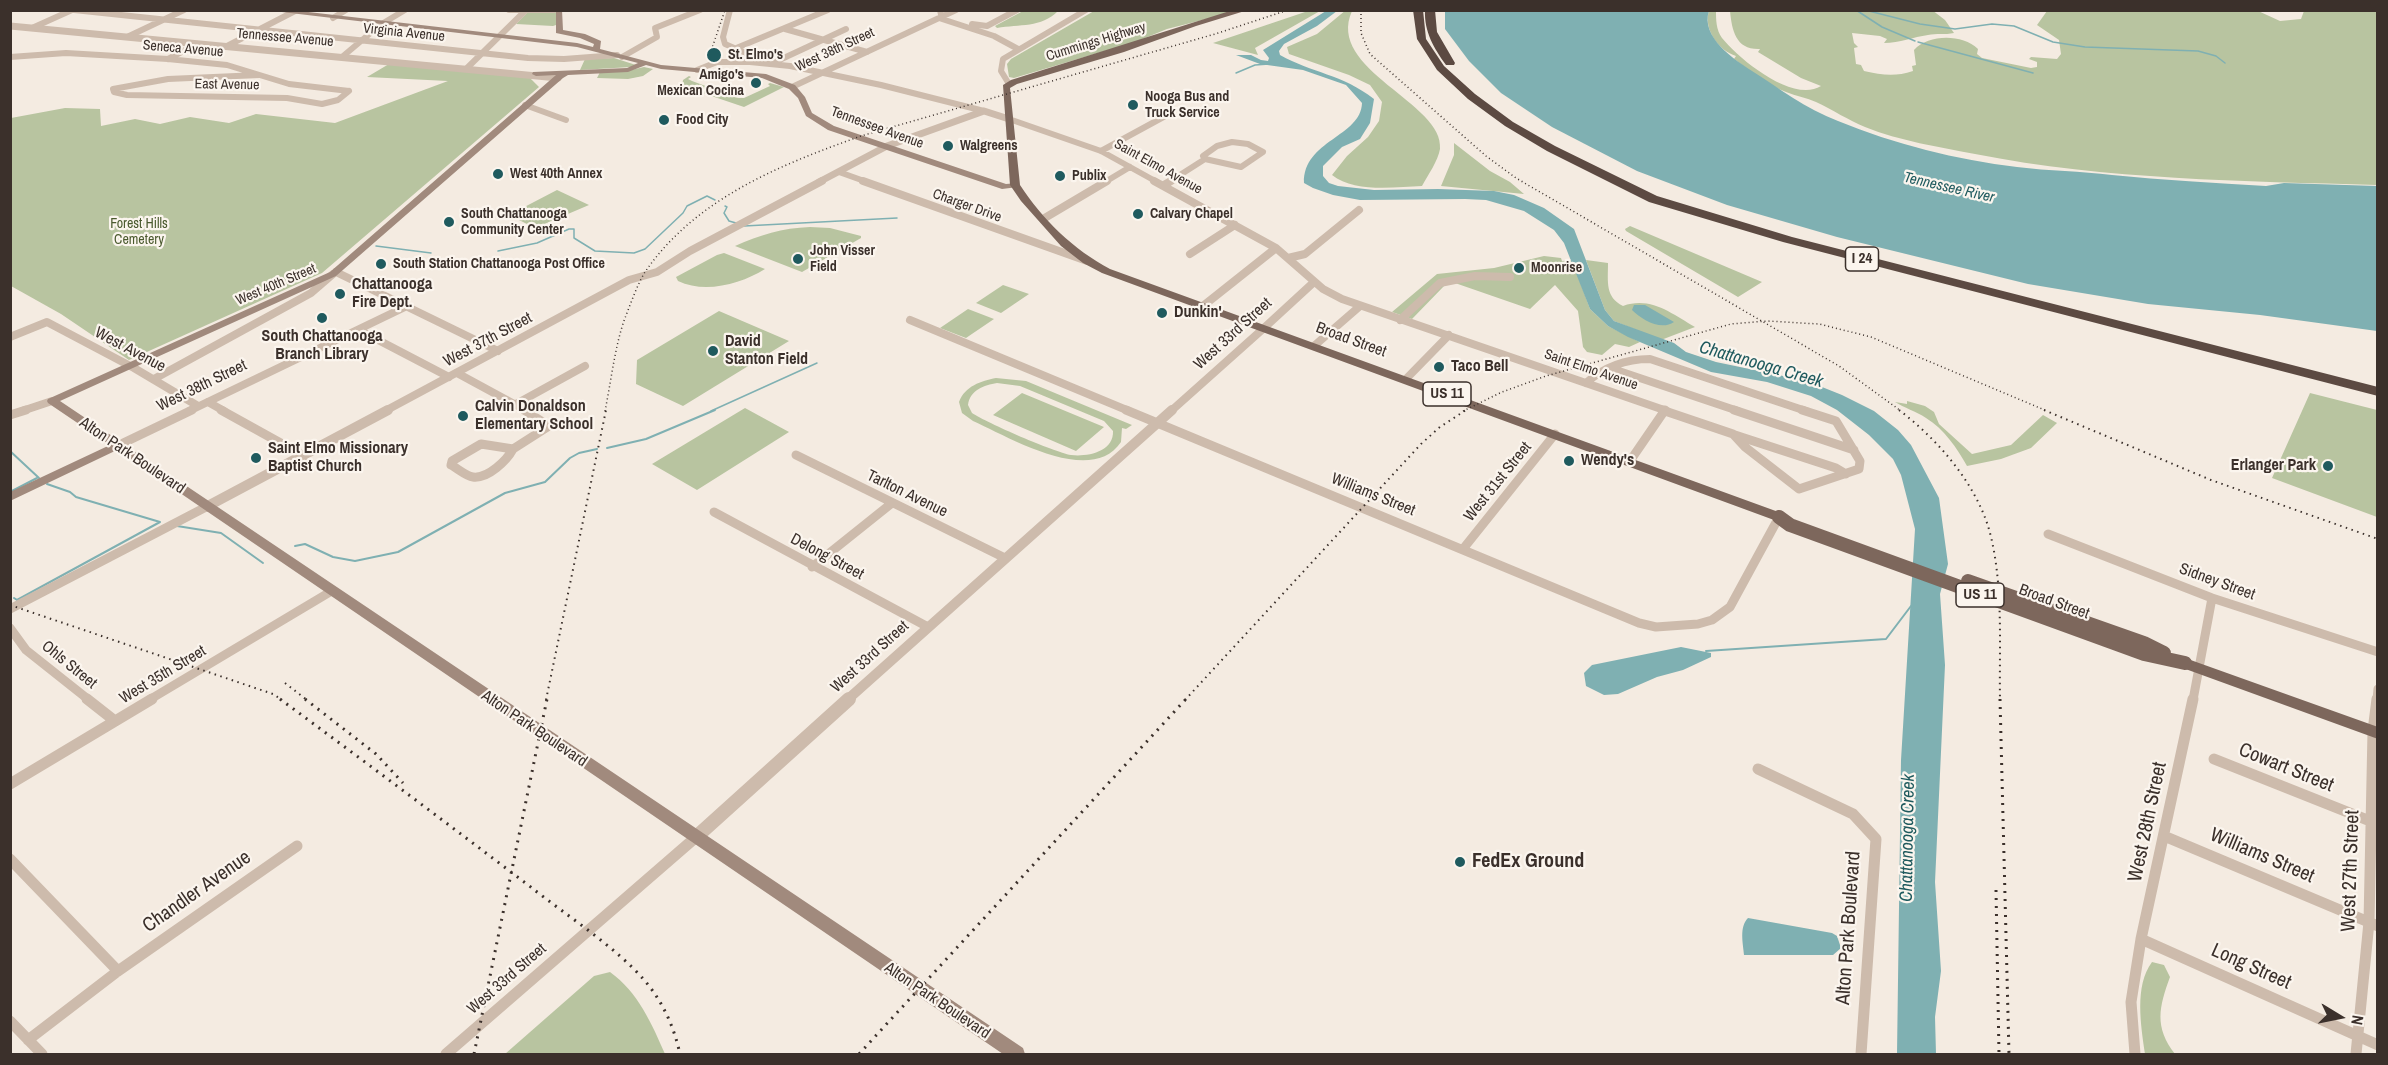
<!DOCTYPE html>
<html>
<head>
<meta charset="utf-8">
<style>
	body { margin:0 }
	#map { position:relative; width:2388px; height:1065px; overflow:hidden; background:#f4ebe1; font-family:"Archivo Narrow",sans-serif }
	canvas { display:block }
	.frame { position:absolute; inset:0; border:12px solid #3b302b; pointer-events:none }
	.north { position:absolute; left:2310px; top:987px; width:60px; height:60px; -webkit-text-stroke:4px #fbf5ee; paint-order:stroke; rotate:100deg; font-size:16px; font-weight:700; line-height:24px; text-align:center; color:#3b302b }
	.north::after { content:''; display:block; margin:auto; width:21px; height:27px; background:#3b302b; clip-path:polygon(50% 0,100% 100%,50% 72%,0 100%) }
</style>
</head>
<body>
<div id="map">
<canvas width="2388" height="1065"></canvas>
<div class="frame"></div>
<div class="north">N</div>
</div>
<script>
const g = document.querySelector('canvas').getContext('2d');
g.lineJoin = 'round';
function fillPath(path, color) { g.fillStyle = color; g.fill(path, 'evenodd'); }
function trace(path, color, width, dash) { g.strokeStyle = color; g.lineWidth = width; g.lineCap = dash ? 'butt' : 'round'; g.setLineDash(dash || []); g.stroke(path); }
function drawText(font, color, halo, rows, align = 'center') {
  g.font = font + ' "Archivo Narrow",sans-serif'; g.lineWidth = 4.5; g.setLineDash([]); g.textBaseline = 'middle'; g.strokeStyle = halo; g.fillStyle = color; for (const [text, x, y, turn = 0] of rows) {
    g.save(); g.translate(x, y); g.rotate((+turn || 0) * Math.PI / 180); g.textAlign = isNaN(turn) ? turn : align; if (halo) g.strokeText(text, 0, 0); g.fillText(text, 0, 0); g.restore();
  }
}
fillPath(new Path2D(`
	M1346,10L1352,11C1325,70 1445,103 1440,149C1438,161 1428,175 1422,186C1395,187 1354,193 1332,175L1347,156L1368,137L1379,121L1382,102L1370,85L1349,75L1289,54L1287,47L1317,34Z
	M1932,10L1945,20L1954,33C1945,35 1936,33 1928,35C1913,37 1900,43 1884,43L1887,39L1880,36L1852,33L1854,43L1858,47L1854,48L1856,64L1861,65L1864,71C1882,75 1895,77 1913,71L1912,66L1916,65L1914,50C1929,34 1962,34 1978,49L1977,54L1982,58L2031,68L2037,67V62L2029,59L2031,57L2057,59L2061,54L2059,40L2037,25L2047,11L2256,10L2280,21L2301,19L2304,11L2377,12V185C2243,181 2107,180 1975,154C1939,147 1900,141 1865,127C1848,120 1833,110 1816,102C1807,98 1796,96 1786,92C1767,85 1750,71 1734,59L1736,56C1719,51 1703,29 1709,11H1716C1716,19 1716,30 1722,38C1738,58 1793,104 1821,86L1801,78L1758,52L1760,49C1736,50 1732,31 1730,11Z
	M1023,11V10L1058,11C1041,28 1020,24 997,28L995,26Z
	M1094,11H1238L1167,29L1135,42L1014,78L1009,77L1007,64L1011,59Z
	M1308,11H1320L1255,48L1258,55L1213,43Z
	M557,12L556,25L553,26L516,24L527,13Z
	M614,58L636,65L631,67L580,70L585,59Z
	M389,64L527,75L539,87L322,273L129,360L61,314L11,286V118L65,108L100,109L101,126L135,119L160,124L190,117L229,123L256,114L335,123L448,81L367,77Z
	M644,67L653,69L643,76L628,79L597,78L600,72L631,70Z
	M689,76L691,77L688,79L692,81L738,98H744L770,86L768,84L770,83L784,87L744,107L682,86L683,80Z
	M1454,143L1490,171L1510,182L1524,194L1441,186L1454,155Z
	M557,190L589,205L535,228L509,215Z
	M1630,226L1762,282L1738,297L1626,231L1625,229Z
	M810,227L830,228L861,236V238L802,272L735,246C760,235 782,228 810,227Z
	M724,253L765,269C741,284 705,294 678,281L676,277L717,255Z
	M1544,256L1561,258L1562,261L1572,260L1590,309L1608,326L1640,342L1629,347L1615,344L1602,355L1587,352L1583,347L1578,311L1555,285L1530,309L1455,283L1445,285L1412,319L1392,312L1437,274L1494,268Z
	M1586,260L1608,263C1608,282 1605,297 1623,306C1651,296 1672,314 1695,327L1661,340L1614,321L1605,310Z
	M1003,285L1029,294L1001,313L976,303Z
	M968,309L994,319L966,338L940,328Z
	M719,311L789,341L683,406L636,384L637,360Z
	M996,378L1026,381L1132,425L1126,429L1122,428L1121,442C1091,487 1009,437 973,421L962,413L959,402C965,386 981,381 996,378ZM997,383L1020,386L1104,421L1113,431C1114,452 1087,457 1071,455C1054,452 987,423 972,413L968,405C970,390 984,385 997,383Z
	M1022,393L1104,427L1076,451L993,415Z
	M2310,393L2377,410V517L2272,478Z
	M1907,401L1925,406L1934,412L1939,424L1972,454L2011,445L2043,415L2057,423L2031,448L2001,459L1967,466C1957,448 1944,429 1926,418C1916,411 1904,408 1895,402L1907,404Z
	M745,408L789,432L697,490L652,464Z
	M2152,962L2164,965L2170,977C2159,1007 2154,1027 2175,1054H2145C2141,1026 2134,986 2152,962Z
	M610,972C638,992 652,1024 665,1054H505L594,976Z`), '#b8c4a0');
fillPath(new Path2D(`
	M1326,11H1337L1317,26L1284,44L1279,51L1280,55C1312,73 1342,74 1374,99L1370,123L1360,139L1342,147L1323,166V176L1329,183L1338,186L1374,190L1438,189L1494,191L1514,195L1544,208L1574,229L1605,310L1614,321L1674,343L1686,352L1716,362L1807,381L1842,395L1874,411L1898,430L1911,445L1939,498L1948,564L1940,594L1945,665L1935,882L1941,971L1935,1017L1936,1054H1897L1901,760L1915,529L1901,475L1893,459L1869,435L1837,410L1811,396L1767,382L1711,372L1628,337L1608,326L1590,309L1564,243L1554,230L1524,211L1486,200L1465,199L1360,200L1333,195L1313,188L1304,183C1303,140 1361,137 1362,103L1346,85L1303,70L1260,64L1236,55H1251L1261,60L1268,61L1269,58L1263,50Z
	M1445,11H1709C1700,37 1735,60 1752,71C1779,88 1806,109 1838,121C1894,144 1957,160 2017,167C2049,171 2081,171 2112,175C2163,180 2215,183 2266,186L2284,183L2377,186V331L2260,315L2148,304L2028,284L1837,237L1727,205L1637,171L1552,127L1501,93L1469,61L1445,29Z
	M1634,305H1645L1674,322C1661,331 1642,320 1632,310Z
	M1681,647L1711,653V657L1683,670L1657,677L1618,694L1604,695L1586,686L1584,673L1592,665Z
	M1748,918L1832,933L1837,936L1841,948L1833,955H1744C1743,943 1739,927 1748,918Z`), '#7fb0b2');
trace(new Path2D(`
	M1856,10L1882,27L1915,41
	M1865,10L1920,24L1955,29L1992,24L2014,26L2053,42L2085,47L2198,51L2216,56L2225,63
	M1918,42L2033,73
	M1236,73L1255,65L1269,64
	M725,206L727,207L724,213L729,221L736,223
	M744,226L897,218
	M376,246L431,253
	M498,251L537,243L569,229H574V238L595,251L634,253L645,249L683,213L687,206L707,196L715,200
	M711,411L817,363`), '#7fb0b2', 1.5);
trace(new Path2D(`
	M607,448L646,439L715,410
	M10,451L39,478
	M47,484L70,492L76,497L160,522
	M10,492L37,478
	M177,526L221,533L263,563
	M295,546L305,544L333,557L355,561L398,552L505,493L545,482L570,458L579,453L597,449
	M14,598L17,600L160,522
	M1706,651L1886,639L1911,606`), '#7fb0b2', 2);
trace(new Path2D(`
	M74,10L528,58L564,59L617,55
	M509,10H554
	M730,10L723,37L725,44L757,58
	M940,10L942,19L994,36L1018,49
	M333,18L346,10
	M972,24L987,26L1017,10
	M32,28L72,10
	M785,29L867,52
	M127,37L184,10
	M227,46L297,10
	M734,49L828,10
	M10,57L66,53L168,59L227,65L289,84L349,91
	M342,57L380,25L405,10
	M622,57L657,37L655,28L700,10
	M168,59L197,44
	M773,63L846,29
	M466,69L526,10
	M697,70L717,62H750L790,66L881,85L984,111
	M259,75L168,79L113,89L114,92L127,95L287,98L322,104L338,100L349,91
	M1009,84L1001,71L1003,59L1086,10
	M792,87L956,10
	M525,105L566,120
	M1009,119L1101,151L1157,182
	M1232,142L1248,144L1263,152L1241,167L1205,159L1203,156L1217,146Z
	M1101,151L1169,114
	M839,172L867,182
	M1105,182L1130,167
	M1169,182L1205,159`), '#cdbbac', 6);
trace(new Path2D(`
	M863,181L1087,261
	M1154,181L1276,248L1323,289L1342,299L1667,411
	M1164,185L1171,181
	M1043,219L1107,181
	M1190,254L1235,225
	M1288,258L1305,254L1359,210
	M336,272L498,351
	M1203,306L1276,248
	M910,320L1129,411
	M1400,320L1440,283L1475,276L1510,277
	M1264,328L1314,282
	M359,330L449,377
	M10,337L47,322L134,368L198,406
	M1314,346L1360,306
	M1610,368L1738,411
	M457,373L527,411
	M154,379L311,293L333,274
	M1406,379L1449,335
	M1586,383C1604,367 1626,359 1650,359L1806,411
	M208,402L224,411
	M516,404L585,366
	M22,411L52,401
	M189,411L407,306`), '#cdbbac', 8);
trace(new Path2D(`
	M221,410L304,456
	M1126,410L1639,623L1656,627L1698,624L1712,620L1730,607L1779,517
	M1662,410L1733,434L1745,447L1799,489L1859,469L1860,461L1836,421L1802,410
	M1734,410L1854,450
	M10,415L26,410
	M1735,435L1836,468L1846,474
	M481,444L513,449C507,460 488,479 473,477C466,476 457,468 451,465L452,461Z
	M117,446L192,410
	M513,449L549,426L524,410
	M796,455L1005,558
	M1630,461L1665,410
	M714,512L928,627
	M2048,534L2212,598L2378,652
	M1463,549L1555,434
	M812,567L892,503
	M10,609L206,507
	M10,628L26,650L89,700
	M149,700L330,592
	M2193,700L2212,598
	M2377,700L2378,689`), '#cdbbac', 9);
trace(new Path2D(`
	M87,699L115,721
	M2214,759L2375,823
	M1758,769L1853,814L1876,839L1861,1054
	M10,784L152,699
	M2164,836L2378,926
	M10,859L118,971
	M2141,939L2378,1045
	M10,1021L42,1054
	M28,1040L118,971L297,846
	M446,1054L695,838
	M2135,1054L2131,1002L2141,939L2193,699
	M2356,1054L2369,922L2373,731L2377,699`), '#cdbbac', 11);
trace(new Path2D(`
	M10,26L558,78
	M819,182L887,146L984,111L1009,119`), '#cdbbac', 7);
trace(new Path2D(`
	M385,411L629,280L657,272L690,251L822,181
	M1171,411L1264,328`), '#cdbbac', 8);
trace(new Path2D(`
	M206,507L388,410
	M847,700L1172,410`), '#cdbbac', 10);
trace(new Path2D(`
	M695,838L849,699`), '#cdbbac', 14);
fillPath(new Path2D(`
	M265,10H291L577,43L593,47L594,44L580,38L556,33V10H562L563,30L585,34L601,41L600,49L661,65L766,74L795,85L805,97L812,113L834,126L1006,184L1018,183V187L1002,189L828,130L806,116L798,98L789,89L762,78L661,69L646,65L628,72L568,75L563,78L336,276L60,401L1023,1048L1025,1054H1003L117,450L10,501V492L110,445L48,403L47,401L48,399L330,272L556,75L536,76L532,74L533,72L627,68L638,63L577,47Z`), '#a18a7d');
fillPath(new Path2D(`
	M1233,10H1248L1196,26L1124,52L1017,84L1010,88L1020,185C1042,219 1074,250 1110,269L1784,514L1786,517L1784,520H1774L1102,273L1083,263L1061,246L1021,201L1010,185L1003,85L1011,80Z
	M2185,658L2378,727V739L2180,667L2178,663L2180,659Z`), '#7d675c');
fillPath(new Path2D(`
	M1413,10H1423L1426,39L1444,66L1475,94L1513,122L1555,146L1657,196L1792,237L2378,387V396L1783,242L1649,202L1547,151L1505,126L1468,99L1437,70L1417,39Z
	M1425,10H1435L1437,32L1455,63L1454,65H1446C1434,48 1424,32 1425,10Z`), '#5c4a42');
trace(new Path2D(`
	M1361,10V33L1370,54L1486,156L1516,178L1839,366L1901,411
	M710,54L725,10
	M605,411C611,382 615,345 625,318C631,303 637,285 645,272C696,198 780,165 861,136L1215,34L1288,10
	M1463,411L1502,392L1546,376L1731,324L1767,321L1819,324L1871,337L2047,411`), '#3b302b', 1.5, [1, 3]);
trace(new Path2D(`
	M1899,410C1937,439 1973,480 1988,526C2004,579 1999,645 2000,700
	M2044,410L2211,480L2378,539
	M10,605L273,694L282,700
	M285,683L307,700
	M546,700L606,410
	M1185,700L1421,444L1440,427L1466,410`), '#3b302b', 2, [1.5, 4.5]);
trace(new Path2D(`
	M280,699C364,761 448,824 532,888C566,915 617,948 645,981C663,1002 674,1027 680,1054
	M305,699L376,754L403,783
	M2000,699L2009,1054
	M1996,890L1999,1054
	M474,1054L547,699
	M859,1054L1186,699`), '#3b302b', 3, [2, 6]);
trace(new Path2D(`
	M1779,517L1790,525L2144,654L2185,663
	M1968,581L2144,643L2164,653`), '#7d675c', 14);
for (const [x, y, r, color] of [
	[714,55,8,"#1f5a5e"],
	[756,83,6,"#1f5a5e"],
	[1133,105,6,"#1f5a5e"],
	[664,120,6,"#1f5a5e"],
	[948,146,6,"#1f5a5e"],
	[498,174,6,"#1f5a5e"],
	[1060,176,6,"#1f5a5e"],
	[1138,214,6,"#1f5a5e"],
	[449,222,6,"#1f5a5e"],
	[798,259,6,"#1f5a5e"],
	[381,264,6,"#1f5a5e"],
	[1519,268,6,"#1f5a5e"],
	[340,294,6,"#1f5a5e"],
	[1162,313,6,"#1f5a5e"],
	[322,318,6,"#1f5a5e"],
	[713,351,6,"#1f5a5e"],
	[1439,367,6,"#1f5a5e"],
	[463,416,6,"#1f5a5e"],
	[256,458,6,"#1f5a5e"],
	[1569,461,6,"#1f5a5e"],
	[2328,466,6,"#1f5a5e"],
	[1460,862,6,"#1f5a5e"]
]) { const dot = new Path2D(); dot.arc(x, y, r, 0, 2 * Math.PI); g.fillStyle = color; g.fill(dot); trace(dot, '#fbf5ee', 2); }
drawText('14px', '#3b302b', '#fbf5ee', [
	["Virginia Avenue",404,33,6],
	["Tennessee Avenue",285,38,5],
	["Cummings Highway",1096,42,-17],
	["Seneca Avenue",183,49,5],
	["West 38th Street",835,50,-25],
	["East Avenue",227,85,1],
	["Tennessee Avenue",877,128,20],
	["Saint Elmo Avenue",1158,167,29],
	["Charger Drive",967,206,20],
	["West 40th Street",276,285,-23],
	["Saint Elmo Avenue",1591,370,19]
]);
drawText('bold 14px', '#3b302b', '#fbf5ee', [
	["St. Elmo's",728,55],
	["Amigo's",744,75,"right"],
	["Mexican Cocina",744,91,"right"],
	["Nooga Bus and",1145,97],
	["Truck Service",1145,113],
	["Food City",676,120],
	["Walgreens",960,146],
	["West 40th Annex",510,174],
	["Publix",1072,176],
	["South Chattanooga",461,214],
	["Community Center",461,230],
	["Calvary Chapel",1150,214],
	["John Visser",810,251],
	["Field",810,267],
	["South Station Chattanooga Post Office",393,264],
	["Moonrise",1531,268]
], 'left');
drawText('14px', '#4a5a2e', '#fbf5ee', [
	["Forest Hills",139,224],
	["Cemetery",139,240]
]);
drawText('italic 15px', '#1f5a5e', '#fbf5ee', [
	["Tennessee River",1949,188,13]
]);
for (const [x, y, w] of [
	[1862,259,33],
	[1447,394,48],
	[1980,595,48]
]) { const box = new Path2D(); box.roundRect(x - w / 2, y - 12, w, 24, 4.5); g.fillStyle = '#fbf5ee'; g.fill(box); trace(box, '#3b302b', 1.5); }
drawText('bold 15px', '#3b302b', null, [
	["I 24",1862,259],
	["US 11",1447,394],
	["US 11",1980,595]
]);
drawText('bold 16px', '#3b302b', '#fbf5ee', [
	["Chattanooga",352,285],
	["Fire Dept.",352,303],
	["Dunkin'",1174,313],
	["South Chattanooga",322,337,"center"],
	["Branch Library",322,355,"center"],
	["David",725,342],
	["Stanton Field",725,360],
	["Taco Bell",1451,367],
	["Calvin Donaldson",475,407],
	["Elementary School",475,425],
	["Saint Elmo Missionary",268,449],
	["Baptist Church",268,467],
	["Wendy's",1581,461],
	["Erlanger Park",2316,466,"right"]
], 'left');
drawText('16px', '#3b302b', '#fbf5ee', [
	["West 33rd Street",1233,334,-42],
	["West 37th Street",488,340,-28],
	["Broad Street",1351,340,20],
	["West Avenue",130,350,28],
	["West 38th Street",202,386,-26],
	["Alton Park Boulevard",132,456,34],
	["West 31st Street",1498,482,-51],
	["Tarlton Avenue",907,494,26],
	["Williams Street",1373,495,22],
	["Delong Street",827,557,28],
	["Sidney Street",2217,582,20],
	["Broad Street",2054,602,20],
	["West 33rd Street",870,657,-42],
	["Ohls Street",69,665,39],
	["West 35th Street",163,675,-31],
	["Alton Park Boulevard",534,729,34],
	["West 33rd Street",507,979,-41],
	["Alton Park Boulevard",937,1001,34]
]);
drawText('italic 18px', '#1f5a5e', '#fbf5ee', [
	["Chattanooga Creek",1761,365,16],
	["Chattanooga Creek",1908,838,-89]
]);
drawText('20px', '#3b302b', '#fbf5ee', [
	["Cowart Street",2286,768,22],
	["West 28th Street",2148,822,-78],
	["Williams Street",2262,856,23],
	["West 27th Street",2351,871,-88],
	["Chandler Avenue",197,892,-35],
	["Alton Park Boulevard",1849,928,-86],
	["Long Street",2251,967,24]
]);
drawText('bold 20px', '#3b302b', '#fbf5ee', [
	["FedEx Ground",1472,862]
], 'left');
</script>
</body>
</html>
